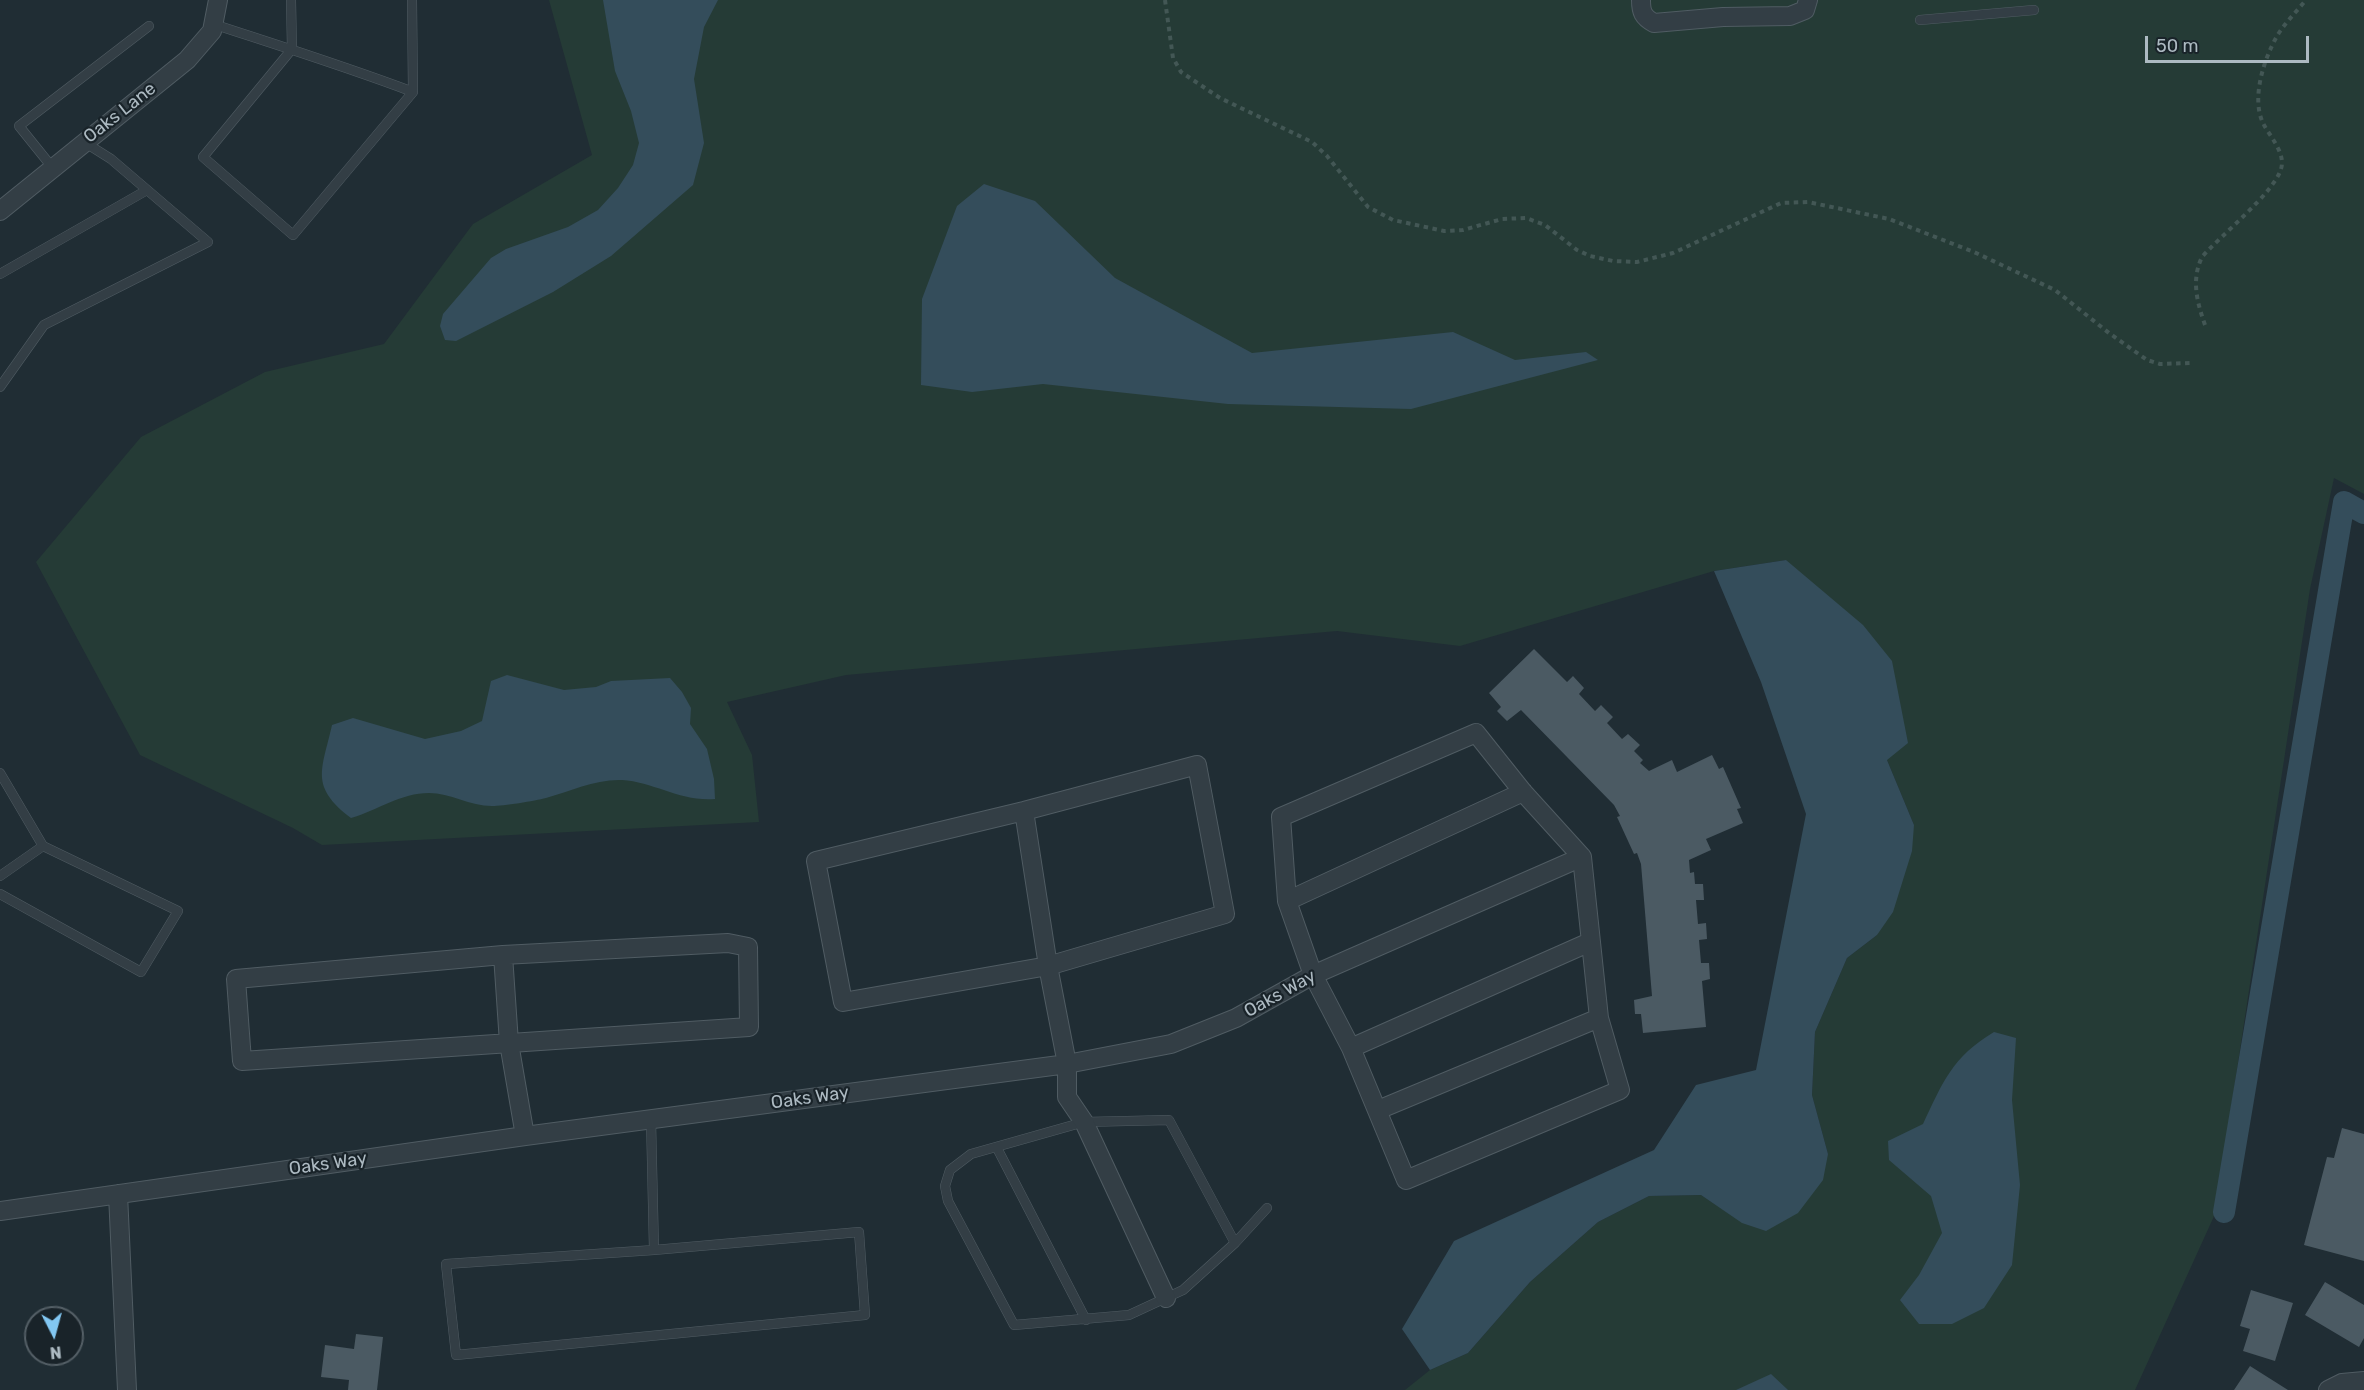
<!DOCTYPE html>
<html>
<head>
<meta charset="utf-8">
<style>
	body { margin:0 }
	#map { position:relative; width:2364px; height:1390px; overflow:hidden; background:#202d34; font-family:Rubik,sans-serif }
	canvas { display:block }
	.north { position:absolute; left:24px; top:1306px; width:60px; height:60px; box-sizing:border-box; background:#192329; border:2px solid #545f66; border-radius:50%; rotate:174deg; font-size:16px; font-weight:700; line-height:24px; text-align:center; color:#adbac2 }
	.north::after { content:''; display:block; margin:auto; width:21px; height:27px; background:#82c7f2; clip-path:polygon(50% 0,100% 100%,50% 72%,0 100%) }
	.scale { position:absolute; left:2145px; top:36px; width:164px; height:27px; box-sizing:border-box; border:3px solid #adbac2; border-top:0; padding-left:8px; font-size:18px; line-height:21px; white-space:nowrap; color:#adbac2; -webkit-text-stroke:4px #192329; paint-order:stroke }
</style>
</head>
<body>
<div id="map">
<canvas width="2364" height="1390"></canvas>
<div class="north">N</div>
<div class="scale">50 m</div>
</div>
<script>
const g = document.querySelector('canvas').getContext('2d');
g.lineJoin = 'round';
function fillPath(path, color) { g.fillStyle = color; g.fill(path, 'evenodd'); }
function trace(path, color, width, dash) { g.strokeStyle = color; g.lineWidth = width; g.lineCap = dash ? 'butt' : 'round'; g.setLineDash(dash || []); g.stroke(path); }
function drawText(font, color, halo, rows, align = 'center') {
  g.font = font + ' Rubik,sans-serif'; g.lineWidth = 4.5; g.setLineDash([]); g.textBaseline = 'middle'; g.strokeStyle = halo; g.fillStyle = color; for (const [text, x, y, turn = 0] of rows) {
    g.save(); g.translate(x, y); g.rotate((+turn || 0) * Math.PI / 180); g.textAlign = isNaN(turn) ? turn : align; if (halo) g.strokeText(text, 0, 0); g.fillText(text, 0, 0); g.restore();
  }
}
fillPath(new Path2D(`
	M549,0H2364V494L2334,478L2310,589L2215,1214L2135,1390H1405L1430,1370L1468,1353L1530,1282L1598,1222L1649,1196L1701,1195L1742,1222L1828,1154L1812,1095L1815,1032L1847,958L1877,935L1914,825L1887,760L1786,560L1714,571L1460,646L1337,631L846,675L727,702L752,755L759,822L322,845L293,828L140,755L36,562L141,437L265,372L384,344L473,224L592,155Z`), '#253b36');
fillPath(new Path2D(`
	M603,0H718L704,27L694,79L704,143L693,185L611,256L553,292L456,341L445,340L440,326L443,314L491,258L506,249L568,227L598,210L618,188L633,165L639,143L631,111L615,71Z
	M984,184L1035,201L1115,278L1252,353L1453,332L1515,360L1586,352L1598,360L1411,409L1228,404L1043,384L972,392L921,385L922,299L957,206Z
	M1786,560L1863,625L1892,661L1908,743L1887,760L1914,825L1912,851L1893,912L1877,935L1847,958L1815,1032L1812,1095L1828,1154L1823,1180L1798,1213L1766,1231L1742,1223L1701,1195L1649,1196L1598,1222L1530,1282L1468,1353L1430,1370L1402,1329L1454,1241L1654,1150L1696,1085L1756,1070L1806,814L1761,682L1714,571Z
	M507,675L564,690L596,687L611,681L670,678L682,692L691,708L690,724L707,749L714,779L715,799C681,802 654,782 622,780C595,779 571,791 546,798C535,801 503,806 492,806C470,806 450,793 429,793C401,793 378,810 351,818C309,786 322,770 332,725L353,718L425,739L461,731L482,721L491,681Z
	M1994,1032L2016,1038L2012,1100L2020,1185L2012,1265L1984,1308L1952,1324H1919L1900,1300L1919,1275L1942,1233L1931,1196L1889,1160L1888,1141L1923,1124C1943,1082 1952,1057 1994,1032Z
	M1771,1374L1788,1390H1736Z`), '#344d5b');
trace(new Path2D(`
	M2224,1212L2344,502L2364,513`), '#344d5b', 22);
fillPath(new Path2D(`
	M1534,649L1567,682L1573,676L1584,688L1579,694L1595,711L1601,705L1613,717L1607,723L1622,739L1628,734L1640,745L1634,751L1643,760L1640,763L1649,771L1672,760L1677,772L1712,755L1719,769L1723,767L1741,808L1737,809L1743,823L1706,839L1711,850L1689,860L1690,873L1694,872L1695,884H1703L1704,900H1696L1698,924L1706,923L1707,939L1699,940L1701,963H1709L1710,979L1702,981L1706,1027L1643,1033L1641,1014H1635L1634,1000L1652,996L1641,864L1637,853L1634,854L1617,817L1620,816L1614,805L1521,710L1507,721L1497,711L1501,707L1489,693Z
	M2342,1128L2364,1134V1261L2304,1245L2327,1157L2334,1158Z
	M2325,1282L2364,1305V1338L2359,1347L2305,1315Z
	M2251,1290L2293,1303L2275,1361L2243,1351L2250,1329L2240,1326Z
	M356,1334L383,1337L377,1390H348L349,1380L321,1377L325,1345L354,1349Z
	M2250,1366L2288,1390H2234Z`), '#4b5a63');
const lane = new Path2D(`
	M412,0L413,92
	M1920,20L2034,10
	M213,24C280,46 347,67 413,92L293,235L203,157L292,49L291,0
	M52,167L19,126L149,26
	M0,274L147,190
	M0,387L44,325L208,242L111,159L84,142
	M0,773L43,846L178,911L141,972L0,894
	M0,876L43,846
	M651,1120L654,1250L446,1264L456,1355L865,1315L859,1232L654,1250
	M997,1148L1086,1320
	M1235,1243L1169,1120L1084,1122L971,1154L950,1170L945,1186L948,1201L1014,1325L1129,1315L1183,1290L1235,1243L1267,1208`);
const street = new Path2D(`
	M1641,0C1641,12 1643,17 1654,23L1723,17L1790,16L1805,10L1808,0
	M0,211L187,60L212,31L218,0
	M1476,733L1523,792L1582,857L1599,1018L1620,1090L1406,1180L1351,1048L1313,975L1287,901L1281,817Z
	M1197,765L1225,914L1048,966L843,1002L816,861L1024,811Z
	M1024,811L1048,966L1067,1064V1097L1084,1122L1166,1298
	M1287,901L1523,792
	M728,943L748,947L749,1027L242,1061L236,979L503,955Z
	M503,955L509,1043L525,1136
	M1351,1048L1590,942
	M1378,1110L1599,1018
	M118,1194L127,1390
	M0,1211L525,1136L1067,1064L1171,1044L1236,1018L1313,975L1582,857
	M2328,1390L2342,1383L2364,1381`);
trace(lane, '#505c63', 10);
trace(street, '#505c63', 20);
trace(new Path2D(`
	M1165,0L1173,58L1181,72L1220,98L1312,142L1327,156L1368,207L1393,220L1444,231L1463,230L1502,219L1526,218L1545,225L1577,250L1590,256L1613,261L1637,262L1673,253L1781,203L1808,202L1889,219L1974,252L2055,290L2109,333L2147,360L2160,364L2190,363
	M2205,325C2197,302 2191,280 2202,257C2220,236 2274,193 2281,169C2286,153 2270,137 2263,123C2251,98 2264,59 2277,36C2285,23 2296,12 2306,0`), '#435755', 4, [4.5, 4.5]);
trace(lane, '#333e45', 9);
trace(street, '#333e45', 18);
drawText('18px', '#adbac2', '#192329', [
	["Oaks Lane",120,113,-38],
	["Oaks Way",1280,994,-29],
	["Oaks Way",810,1098,-8],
	["Oaks Way",328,1164,-8]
]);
</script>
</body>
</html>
